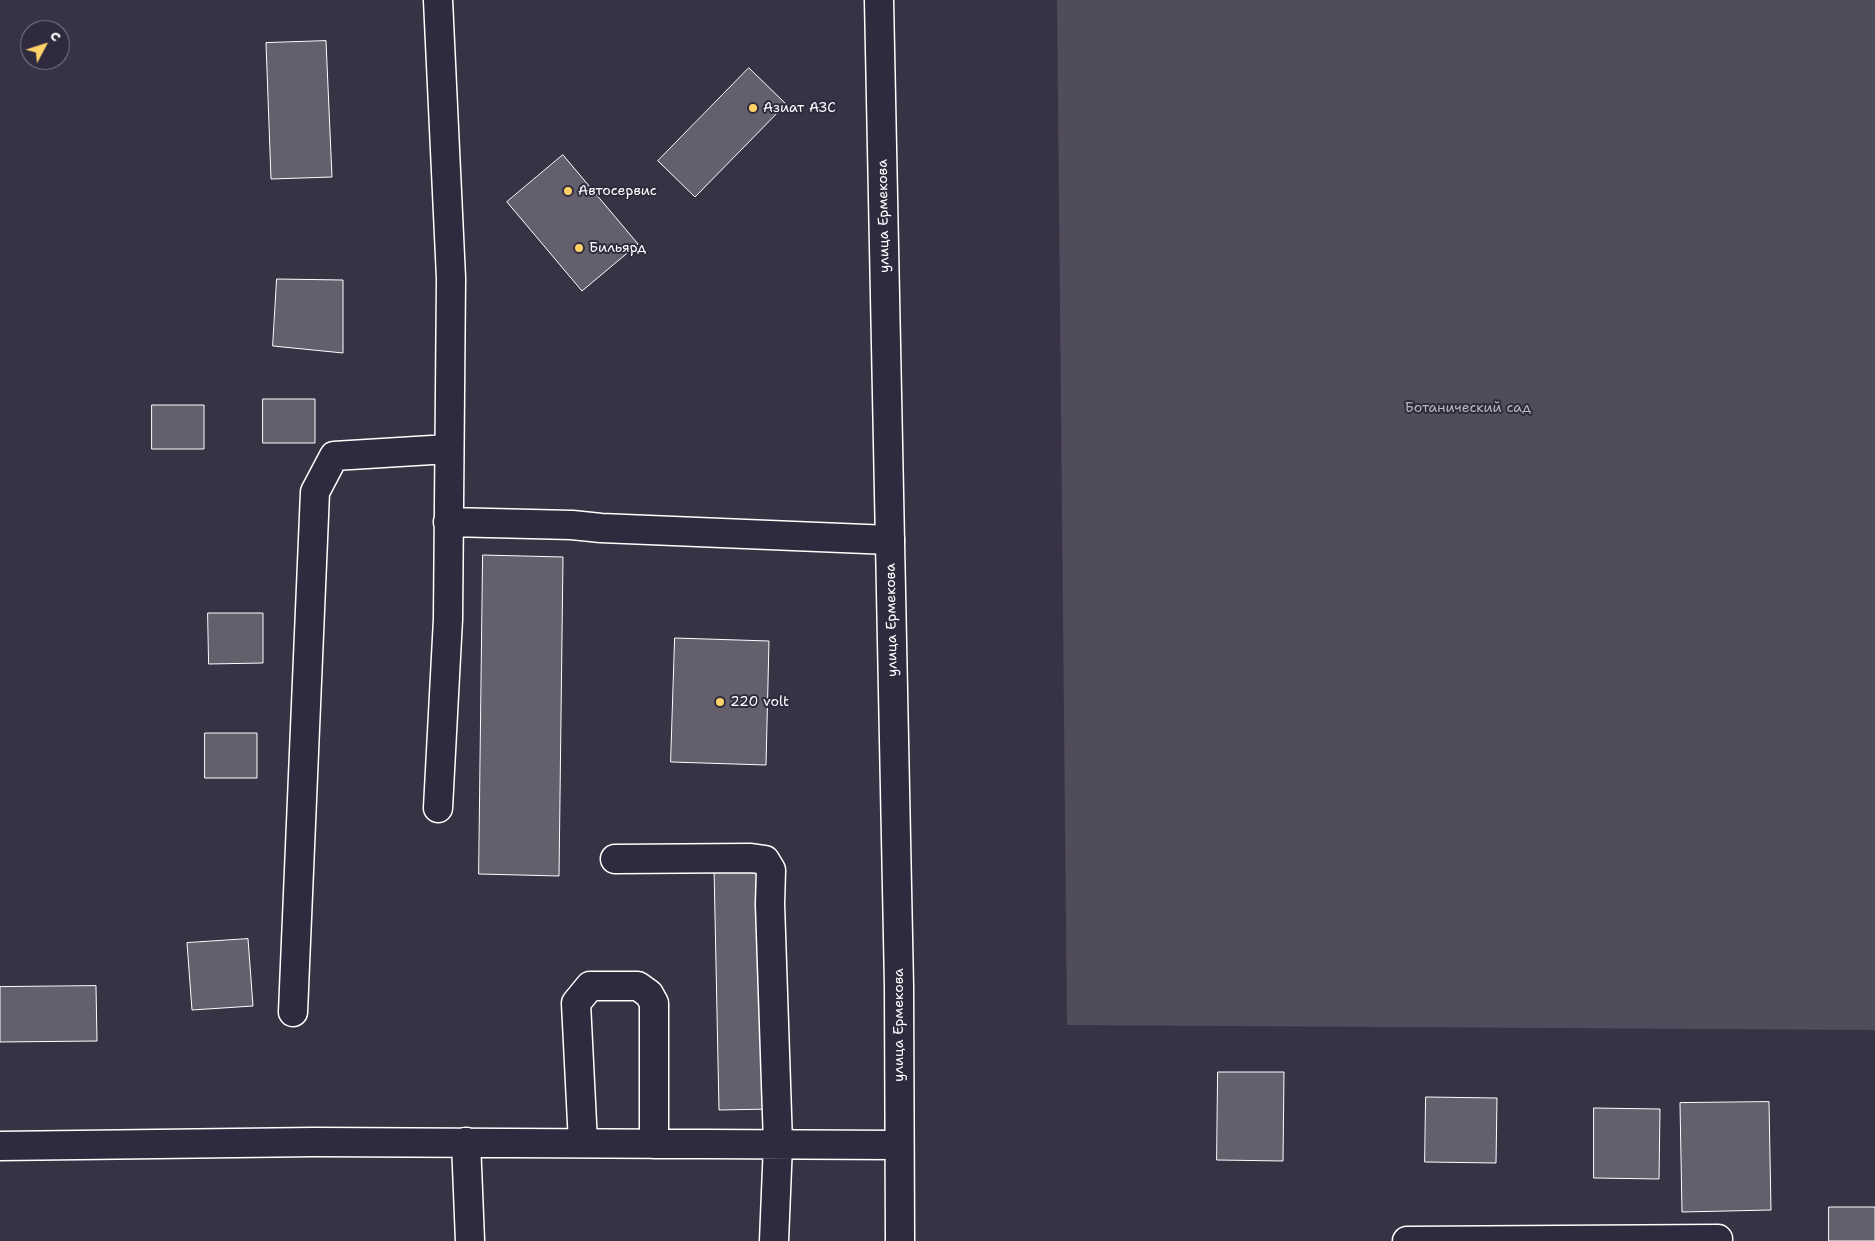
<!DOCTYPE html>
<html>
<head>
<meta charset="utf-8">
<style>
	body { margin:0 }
	#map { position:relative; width:1875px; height:1241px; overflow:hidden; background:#373345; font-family:"Shantell Sans",sans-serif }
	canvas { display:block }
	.north { position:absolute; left:20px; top:20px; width:50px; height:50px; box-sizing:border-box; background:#2f2a3d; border:1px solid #827f8b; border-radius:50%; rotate:50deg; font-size:14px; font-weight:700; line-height:20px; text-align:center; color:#fff }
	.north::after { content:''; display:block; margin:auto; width:18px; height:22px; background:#ffd166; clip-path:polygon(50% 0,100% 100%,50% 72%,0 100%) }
</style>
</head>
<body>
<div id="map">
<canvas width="1875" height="1241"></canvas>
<div class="north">С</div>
</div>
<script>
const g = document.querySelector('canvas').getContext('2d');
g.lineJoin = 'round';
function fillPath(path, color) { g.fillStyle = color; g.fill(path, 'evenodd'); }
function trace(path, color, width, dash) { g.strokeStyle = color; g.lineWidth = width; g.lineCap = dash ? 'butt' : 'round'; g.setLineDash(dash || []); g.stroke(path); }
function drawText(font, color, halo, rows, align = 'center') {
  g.font = font + ' "Shantell Sans",sans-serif'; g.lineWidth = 4; g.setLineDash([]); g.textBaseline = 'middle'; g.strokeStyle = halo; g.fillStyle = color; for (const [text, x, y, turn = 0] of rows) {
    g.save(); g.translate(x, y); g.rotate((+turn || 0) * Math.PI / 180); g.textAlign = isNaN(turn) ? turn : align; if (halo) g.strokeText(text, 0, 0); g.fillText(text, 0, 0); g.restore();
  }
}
fillPath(new Path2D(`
	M1057,0H1875V1030L1067,1025Z`), '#514c5c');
const building = new Path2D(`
	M326,41L332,177L271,179L266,43Z
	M749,68L786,104L695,197L658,161Z
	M563,155L638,244L582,291L507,202Z
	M277,279L343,280V353L273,346Z
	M263,399H315V443H263Z
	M152,405H204V449H152Z
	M483,555L563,557L559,876L479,874Z
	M208,613H263V663L209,664Z
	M675,638L769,641L766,765L671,762Z
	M205,733H257V778H205Z
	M766,866L771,1109L719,1110L714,867Z
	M248,939L253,1006L192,1010L187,943Z
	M96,986L97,1041L0,1042V987Z
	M1218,1072H1284L1283,1161L1217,1160Z
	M1426,1097L1497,1098L1496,1163L1425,1162Z
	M1769,1102L1771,1210L1682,1212L1680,1103Z
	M1594,1108L1660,1109L1659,1179L1594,1178Z
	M1829,1207H1875V1241H1829Z`);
fillPath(building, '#635f6d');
trace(building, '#fff', 1);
const minor = new Path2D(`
	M448,522L572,525L601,528L890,540
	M438,808L448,619L451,278L438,0
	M615,859L751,858L765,860L771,870L770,904L778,1144L774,1241
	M293,1012L315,492L334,456L448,449
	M466,1142L470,1241
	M583,1143L576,1003L590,986H638L649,994L654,1003V1144
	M0,1146L314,1142L899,1145
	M1407,1241L1718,1239`);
const major = new Path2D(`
	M879,0L899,986L900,1241`);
trace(minor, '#fff', 31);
trace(major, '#fff', 31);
trace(minor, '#2f2a3d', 28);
trace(major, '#2f2a3d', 28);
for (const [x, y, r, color] of [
	[753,108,5,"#ffd166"],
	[568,191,5,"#ffd166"],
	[579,248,5,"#ffd166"],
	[720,702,5,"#ffd166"]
]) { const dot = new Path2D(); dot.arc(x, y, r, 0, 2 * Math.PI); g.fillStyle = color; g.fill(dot); trace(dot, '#2f2a3d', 2); }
drawText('14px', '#fff', '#2f2a3d', [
	["Азиат АЗС",763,108],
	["Автосервис",578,191],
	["Бильярд",589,248],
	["220 volt",730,702]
], 'left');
drawText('14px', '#fff', '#2f2a3d', [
	["улица Ермекова",884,216,-91],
	["улица Ермекова",892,620,-91],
	["улица Ермекова",899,1025,-90]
]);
drawText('14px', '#b9b7be', '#2f2a3d', [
	["Ботанический сад",1468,408]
]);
</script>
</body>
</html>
